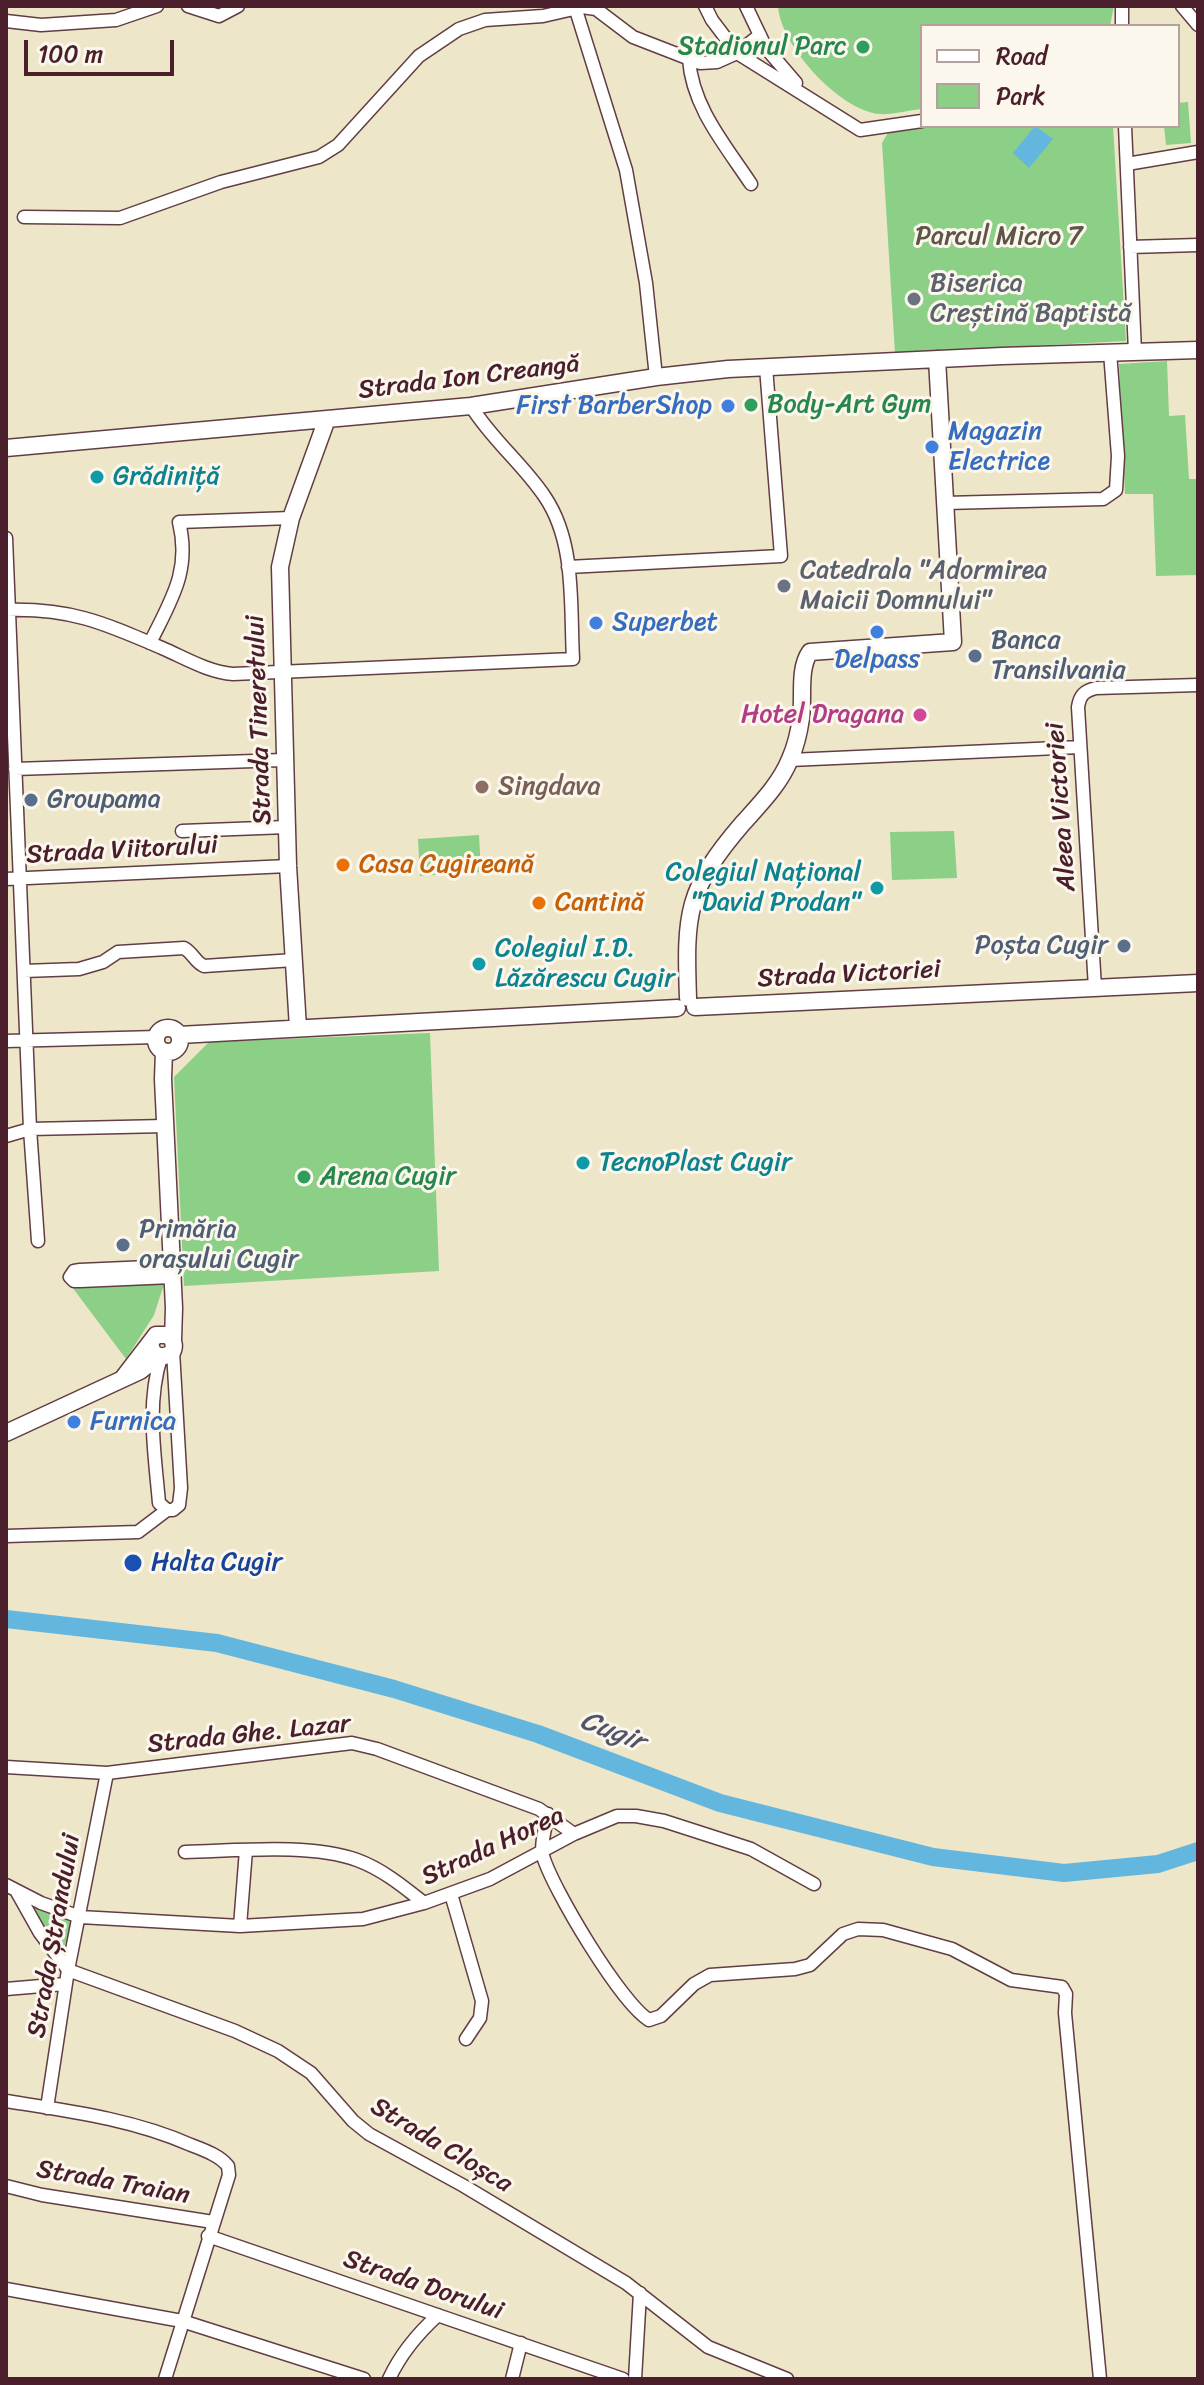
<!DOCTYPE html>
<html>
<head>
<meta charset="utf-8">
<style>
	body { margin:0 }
	#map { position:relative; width:1204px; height:2385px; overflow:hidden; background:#ede6c9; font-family:Sriracha,sans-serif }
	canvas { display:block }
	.frame { position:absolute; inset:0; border:8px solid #4a1f2b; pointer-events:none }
	.legend { position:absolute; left:920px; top:24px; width:260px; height:104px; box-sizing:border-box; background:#fbf7ec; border:2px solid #b4a19f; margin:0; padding:10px 14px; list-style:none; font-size:24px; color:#4a1f2b }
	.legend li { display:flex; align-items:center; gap:16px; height:40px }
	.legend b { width:40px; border:2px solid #b4a19f }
	.scale { position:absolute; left:24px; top:40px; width:150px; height:36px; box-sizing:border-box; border:4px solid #4a1f2b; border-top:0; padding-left:10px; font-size:24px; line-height:28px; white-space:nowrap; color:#4a1f2b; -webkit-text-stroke:6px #fbf7ec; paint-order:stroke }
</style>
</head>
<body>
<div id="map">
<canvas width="1204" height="2385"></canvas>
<div class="frame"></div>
<ul class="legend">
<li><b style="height:10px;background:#fff"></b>Road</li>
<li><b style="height:22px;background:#8ccf87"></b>Park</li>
</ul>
<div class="scale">100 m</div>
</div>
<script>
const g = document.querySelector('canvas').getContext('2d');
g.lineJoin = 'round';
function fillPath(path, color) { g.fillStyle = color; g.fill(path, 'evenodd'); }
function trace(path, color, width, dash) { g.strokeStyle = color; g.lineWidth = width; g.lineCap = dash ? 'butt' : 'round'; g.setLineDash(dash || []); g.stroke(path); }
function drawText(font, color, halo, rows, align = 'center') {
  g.font = font + ' Sriracha,sans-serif'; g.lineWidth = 6; g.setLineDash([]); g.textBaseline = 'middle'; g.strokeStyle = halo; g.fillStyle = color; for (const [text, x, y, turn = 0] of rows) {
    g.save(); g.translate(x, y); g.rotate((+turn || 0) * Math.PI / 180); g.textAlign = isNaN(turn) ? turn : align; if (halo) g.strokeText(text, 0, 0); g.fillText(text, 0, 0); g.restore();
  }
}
fillPath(new Path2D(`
	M778,6H1114L1110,26H922V109C909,110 892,115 879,114C839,110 780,45 778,6Z
	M1188,102L1191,143L1166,145L1164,126H1178V103Z
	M892,126H1113L1126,341L895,353L882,143Z
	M1167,361L1169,416L1185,415L1189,479H1198V575L1156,576L1153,494H1125L1119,364Z
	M954,831L957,878L892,880L890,832Z
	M479,835L481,872L420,876L418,839Z
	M430,1033L439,1271L184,1286L174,1077L209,1042Z
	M165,1281L154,1315L126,1359L72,1287Z
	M30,1907L72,1921L63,1951Z`), '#8ccf87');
fillPath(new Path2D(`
	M1035,126L1053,139L1029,168L1013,153Z`), '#63b6de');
trace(new Path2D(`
	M6,1619L217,1643L394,1689L538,1734L720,1803L933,1857L1064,1873L1158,1864L1198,1851`), '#63b6de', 18);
const street = new Path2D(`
	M188,6L219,16L238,6
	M705,6L712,20L737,53L760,35
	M746,6L766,48L796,83
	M1122,6V26
	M1182,6L1198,25
	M575,7L626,170L646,283L656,377
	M6,21L41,25L116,20L157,6
	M689,59C692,107 726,146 751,184
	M1125,126L1135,352
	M1127,164L1198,152
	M24,217L120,218L221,182L319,157L338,145L419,56L459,29L485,20L543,16L582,7L596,9L633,37L700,63L717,62L737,53L860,130L922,121
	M1130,247L1198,245
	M945,503L1103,499L1116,490L1118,456L1110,352
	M6,538L30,1129L38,1241
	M568,567L781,556L766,367
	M6,610C71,608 104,623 162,648C185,658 208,672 233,674L573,659C570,605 576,543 545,497C523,464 492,440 471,406
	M150,643C171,600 191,571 179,522L291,518
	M790,760L1080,747
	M15,769L284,760
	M182,831L287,827
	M6,879L288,866
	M24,971L79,969L103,962L118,952L184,948C193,953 195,962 204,966L294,960
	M1095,988L1078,707C1080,695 1084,691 1096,688L1198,685
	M6,1041L157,1037
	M6,1136L30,1129L165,1126
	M171,1266L80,1270L74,1271L70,1277L74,1281H80L172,1277
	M161,1357C146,1405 155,1455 159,1503L167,1510
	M6,1536L138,1532L167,1510H173L179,1505L181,1488L173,1351
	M6,1767L107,1773L352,1743L377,1749L539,1809L574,1834
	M548,1814C546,1826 540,1844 543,1856C553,1890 621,2003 649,2020L661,2016L694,1984L710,1975L795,1969L810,1965L843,1934L858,1929L883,1930L952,1949L1011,1980L1062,1987L1066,1994L1065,2013L1100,2379
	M185,1852C235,1851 310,1843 357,1860C382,1869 404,1887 424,1903
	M6,1885L41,1903L80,1917L240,1926L363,1919L424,1903L490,1879L574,1834L617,1816H636L664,1821L751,1849L814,1884
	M17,1892L40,1933L68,1970L235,2031L278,2051L311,2073L353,2121L369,2134L464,2186L626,2283L708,2347L787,2379
	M451,1894L482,2001L480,2018L466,2039
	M240,1926L246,1850
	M6,1989L65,1984
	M6,2101C69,2111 132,2119 191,2145C204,2150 219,2155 228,2166L229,2175L165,2379
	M47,2108L68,1970L107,1773
	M6,2186L42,2195L213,2222
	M208,2236L623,2379
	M6,2289L182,2321L364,2379
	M389,2379C401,2353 417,2334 438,2315
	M512,2379L521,2343
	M635,2379L640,2293`);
const secondary = new Path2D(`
	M6,448L471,406L656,377L728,369L1002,356L1198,350
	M688,998C685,914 686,889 743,823C760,804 780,784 790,759C796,746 799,732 801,718C804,697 798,669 810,652L953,642L937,359
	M695,1007L1198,983
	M298,1028L288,866L280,567L291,518L327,419
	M156 1040a12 12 0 1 1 24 0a12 12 0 1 1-24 0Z
	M179,1035L677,1008
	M164,1051L163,1079L174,1308L173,1340
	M123,1378L156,1335H168C174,1340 176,1347 171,1354L161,1357L153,1353L150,1344
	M6,1433L140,1371L158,1357`);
trace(street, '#623d43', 15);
trace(secondary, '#623d43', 19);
trace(street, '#fff', 12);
trace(secondary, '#fff', 16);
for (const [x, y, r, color] of [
	[863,47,8,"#2e9e5b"],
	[914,299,8,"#6b7280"],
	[751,405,8,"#2e9e5b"],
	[728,406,8,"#3f7fe0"],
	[932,447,8,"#3f7fe0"],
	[97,477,8,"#0f9aa8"],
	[784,586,8,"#6b7280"],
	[596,623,8,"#3f7fe0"],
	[877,632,8,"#3f7fe0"],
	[975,656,8,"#5c6f8a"],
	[920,715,8,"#d1479c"],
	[482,787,8,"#8d6e63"],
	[31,800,8,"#5c6f8a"],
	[343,865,8,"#e8710a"],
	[877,888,8,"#0f9aa8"],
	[539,903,8,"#e8710a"],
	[1124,946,8,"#5c6f8a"],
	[479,964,8,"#0f9aa8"],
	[583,1163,8,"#0f9aa8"],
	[304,1177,8,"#2e9e5b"],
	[123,1245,8,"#5c6f8a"],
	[74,1422,8,"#3f7fe0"],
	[133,1563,10,"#1a4fb4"]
]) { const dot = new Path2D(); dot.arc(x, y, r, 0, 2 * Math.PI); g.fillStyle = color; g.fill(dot); trace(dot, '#fbf7ec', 3); }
drawText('26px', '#27864d', '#fbf7ec', [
	["Stadionul Parc",847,47,"right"],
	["Body-Art Gym",767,405],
	["Arena Cugir",320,1177]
], 'left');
drawText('26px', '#5e5447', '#fbf7ec', [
	["Parcul Micro 7",999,237]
]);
drawText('26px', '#5b616d', '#fbf7ec', [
	["Biserica",930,284],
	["Creștină Baptistă",930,314],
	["Catedrala \"Adormirea",800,571],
	["Maicii Domnului\"",800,601]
], 'left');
drawText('26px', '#4a1f2b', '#fbf7ec', [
	["Strada Ion Creangă",469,378,-7],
	["Strada Tineretului",260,720,-92],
	["Aleea Victoriei",1062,807,-94],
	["Strada Viitorului",122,851,-3],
	["Strada Victoriei",849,975,-3],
	["Strada Ghe. Lazar",249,1735,-6],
	["Strada Horea",493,1847,-25],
	["Strada Ștrandului",55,1936,-80],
	["Strada Cloșca",441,2146,31],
	["Strada Traian",113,2183,10],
	["Strada Dorului",423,2286,19]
]);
drawText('26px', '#366cbe', '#fbf7ec', [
	["First BarberShop",712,406,"right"],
	["Magazin",948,432],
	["Electrice",948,462],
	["Superbet",612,623],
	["Delpass",877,660,"center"],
	["Furnica",90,1422]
], 'left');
drawText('26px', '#0d838f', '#fbf7ec', [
	["Grădiniță",113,477],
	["Colegiul Național",861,873,"right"],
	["\"David Prodan\"",861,903,"right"],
	["Colegiul I.D.",495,949],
	["Lăzărescu Cugir",495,979],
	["TecnoPlast Cugir",599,1163]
], 'left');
drawText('26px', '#4e5e75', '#fbf7ec', [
	["Banca",991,641],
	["Transilvania",991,671],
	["Groupama",47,800],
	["Poșta Cugir",1108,946,"right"],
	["Primăria",139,1230],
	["orașului Cugir",139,1260]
], 'left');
drawText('26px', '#b23c85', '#fbf7ec', [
	["Hotel Dragana",904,715]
], 'right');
drawText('26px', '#785e54', '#fbf7ec', [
	["Singdava",498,787]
], 'left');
drawText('26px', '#c56008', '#fbf7ec', [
	["Casa Cugireană",359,865],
	["Cantină",555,903]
], 'left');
drawText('26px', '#164399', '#fbf7ec', [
	["Halta Cugir",151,1563]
], 'left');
drawText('italic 28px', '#53546a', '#fbf7ec', [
	["Cugir",612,1732,21]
]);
</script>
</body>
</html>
